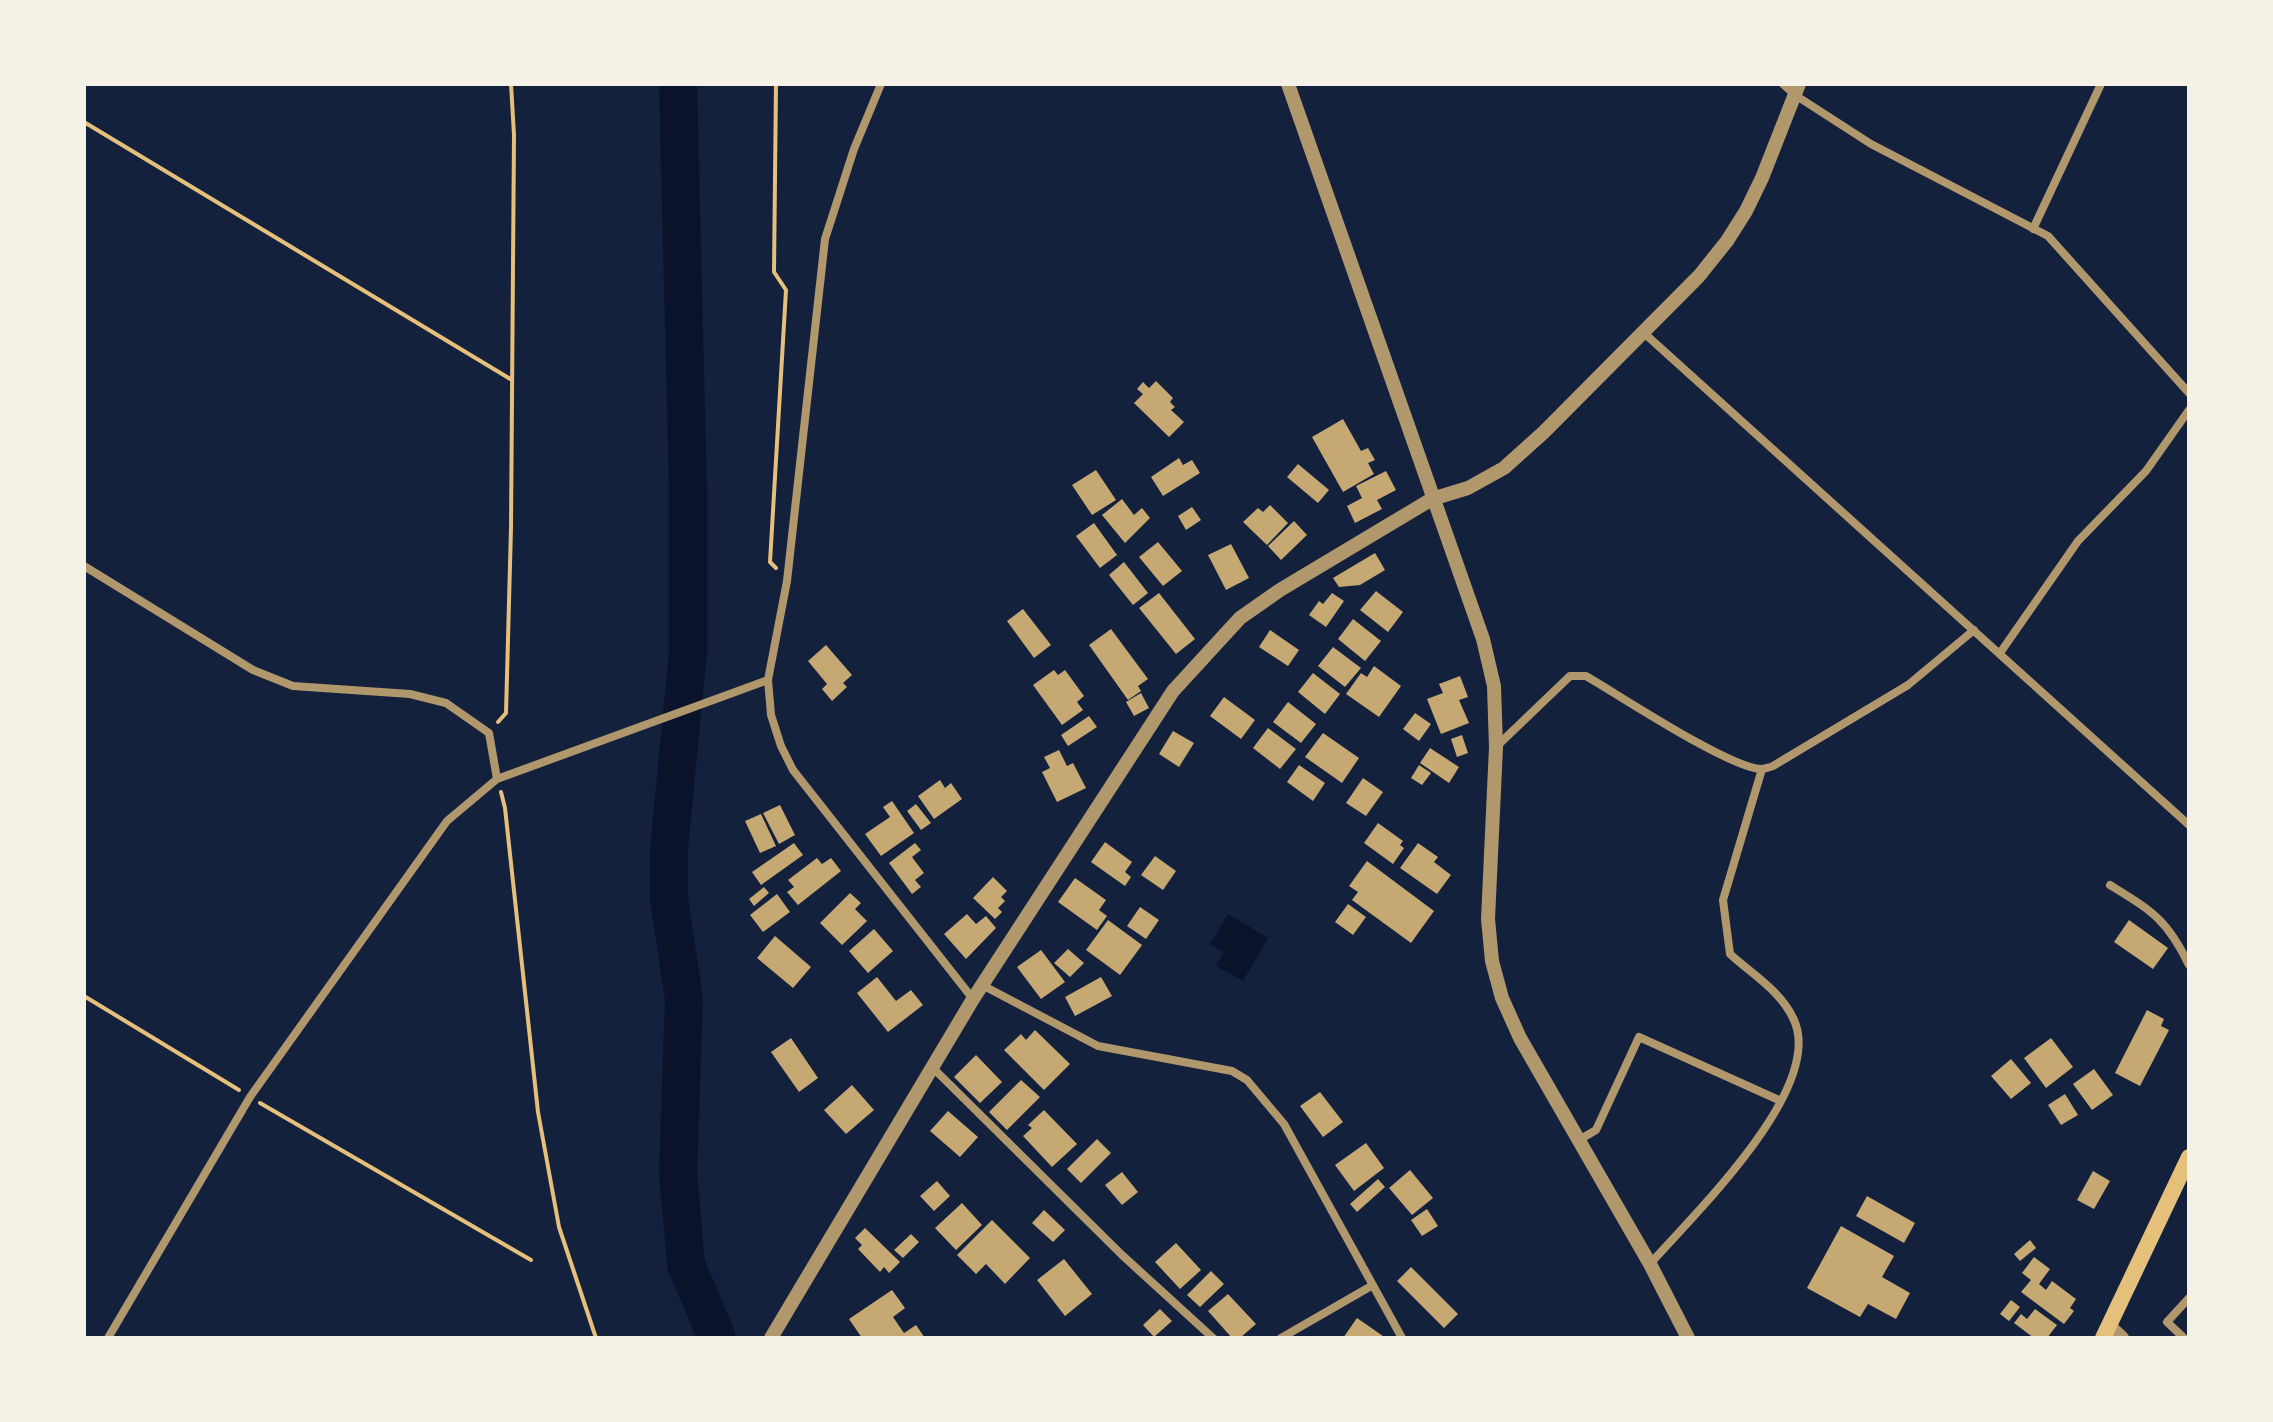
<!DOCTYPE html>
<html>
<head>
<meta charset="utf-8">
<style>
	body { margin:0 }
	#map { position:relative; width:2273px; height:1422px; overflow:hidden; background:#14213d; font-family:Rubik,sans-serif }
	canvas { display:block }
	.frame { position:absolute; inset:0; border:86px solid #f6f1e7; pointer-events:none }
</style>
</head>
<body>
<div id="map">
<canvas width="2273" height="1422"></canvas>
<div class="frame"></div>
</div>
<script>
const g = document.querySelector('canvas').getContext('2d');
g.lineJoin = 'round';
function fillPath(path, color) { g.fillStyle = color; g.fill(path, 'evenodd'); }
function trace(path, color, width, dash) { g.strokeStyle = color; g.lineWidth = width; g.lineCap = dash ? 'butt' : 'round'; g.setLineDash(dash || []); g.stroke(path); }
fillPath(new Path2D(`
	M1228,914L1268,938L1243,981L1216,966L1224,952L1210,944Z`), '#0b132b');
trace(new Path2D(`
	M678,84L688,489V653L669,848V899L684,999L678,1173L686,1264L717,1338`), '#0b132b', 38);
fillPath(new Path2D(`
	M1156,381L1173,398L1170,402L1175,407L1171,410L1184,422L1169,437L1134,403L1143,394L1137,389L1143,382L1149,388Z
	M1343,419L1361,451L1368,448L1375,460L1368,463L1374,474L1343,492L1312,437Z
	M1179,458L1183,465L1192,460L1200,473L1163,496L1151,477Z
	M1298,464L1329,490L1318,503L1287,477Z
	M1096,470L1116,500L1092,515L1072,485Z
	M1386,471L1396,490L1377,500L1382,509L1355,523L1347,506L1362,498L1356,486Z
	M1122,499L1134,515L1142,508L1150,518L1125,543L1102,515Z
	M1270,505L1288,523L1267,545L1243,522L1258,508L1263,512Z
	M1192,507L1201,520L1186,530L1178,516Z
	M1294,521L1307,535L1281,560L1268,546Z
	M1094,523L1117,555L1100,568L1076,536Z
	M1158,542L1182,571L1163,586L1139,557Z
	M1231,544L1249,578L1226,590L1208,555Z
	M1375,553L1385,570L1360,585L1339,587L1333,578Z
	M1124,562L1148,593L1133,605L1109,575Z
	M1376,591L1403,612L1388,632L1360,610Z
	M1159,593L1195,639L1176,654L1139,608Z
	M1332,593L1344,601L1326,627L1309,615L1319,601L1323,604Z
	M1023,609L1051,645L1034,658L1007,621Z
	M1353,619L1381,641L1365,661L1338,639Z
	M1111,629L1148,679L1138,686L1141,691L1128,700L1089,645Z
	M1270,630L1299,650L1288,666L1259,647Z
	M826,645L852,675L843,683L847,687L832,701L822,689L827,684L808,661Z
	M1333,647L1361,668L1345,687L1318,666Z
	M1374,666L1401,686L1379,717L1346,694L1361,673L1367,677Z
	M1054,670L1058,675L1065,670L1084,696L1077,702L1083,710L1062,725L1033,685Z
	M1313,673L1340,694L1325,714L1298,692Z
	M1460,676L1468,697L1459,700L1469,723L1441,734L1427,699L1443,693L1439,684Z
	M1141,693L1149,708L1134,716L1126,702Z
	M1224,697L1255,720L1241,739L1210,716Z
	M1288,702L1316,724L1301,743L1273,722Z
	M1415,713L1431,724L1419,741L1403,729Z
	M1089,716L1097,727L1068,746L1061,735Z
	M1268,728L1296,749L1280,769L1253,748Z
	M1173,731L1194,743L1179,767L1159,754Z
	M1323,733L1359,758L1342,783L1305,757Z
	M1462,735L1468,753L1457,757L1451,739Z
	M1430,748L1459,767L1449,783L1420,763Z
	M1059,750L1067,766L1073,763L1086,788L1057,802L1042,772L1050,768L1044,757Z
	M1299,765L1325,783L1313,801L1287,782Z
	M1419,765L1431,773L1422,785L1411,778Z
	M1363,778L1383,792L1366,816L1346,803Z
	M940,780L945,788L951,783L962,799L934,819L918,796Z
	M892,801L914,833L881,856L865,834L890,817L883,807Z
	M916,804L931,823L921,830L907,811Z
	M780,805L795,835L779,844L763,813Z
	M761,814L776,846L760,853L745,821Z
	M1378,823L1403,841L1400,845L1404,848L1393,864L1364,843Z
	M1105,842L1132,862L1125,872L1131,877L1125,886L1091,862Z
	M794,843L803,855L761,885L752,872Z
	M915,843L921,850L912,857L924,873L915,880L921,887L912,894L889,863Z
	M1418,843L1438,857L1434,862L1451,875L1437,894L1400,868Z
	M1155,856L1176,871L1163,890L1141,875Z
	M817,858L822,864L831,858L841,871L798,905L787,892L794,887L788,880Z
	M1367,861L1434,911L1411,943L1352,900L1358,892L1349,886Z
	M993,877L1007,891L1001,897L1005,901L998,908L1002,912L995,919L973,898Z
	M1075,878L1106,900L1099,910L1107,916L1097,930L1058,902Z
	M764,887L769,893L754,906L749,899Z
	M850,893L861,903L855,909L867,921L842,945L820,923Z
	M777,894L790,912L763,932L750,915Z
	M1348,904L1366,917L1353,935L1335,922Z
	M1140,907L1159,920L1146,939L1127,926Z
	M967,914L976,924L986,916L996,928L966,959L944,934Z
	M1108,920L1142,945L1120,975L1086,950Z
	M2129,920L2168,948L2153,969L2114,942Z
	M874,929L893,951L868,973L849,951Z
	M775,936L811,967L793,988L757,958Z
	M1068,949L1084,963L1070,977L1054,963Z
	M1041,950L1065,982L1041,999L1017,967Z
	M877,977L896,1001L911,990L923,1005L888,1032L857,993Z
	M1101,977L1112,996L1075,1016L1065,997Z
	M2147,1010L2164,1019L2161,1026L2169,1030L2140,1086L2115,1073Z
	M1035,1030L1070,1064L1044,1090L1004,1050L1021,1034L1026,1040Z
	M791,1038L818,1078L799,1092L771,1052Z
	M2051,1038L2073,1067L2046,1088L2024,1058Z
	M976,1055L1002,1082L980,1103L954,1077Z
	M2011,1059L2031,1083L2011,1099L1991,1076Z
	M2094,1069L2113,1095L2092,1110L2073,1084Z
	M1021,1080L1040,1097L1007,1130L989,1112Z
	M852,1085L874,1110L846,1134L824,1110Z
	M1320,1092L1343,1122L1323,1137L1300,1106Z
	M2065,1094L2078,1115L2061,1125L2048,1105Z
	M1044,1110L1077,1144L1052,1167L1023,1136L1032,1128L1028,1125Z
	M948,1111L978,1137L960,1157L930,1131Z
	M1097,1139L1111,1153L1081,1183L1067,1169Z
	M1366,1143L1384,1168L1354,1191L1335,1165Z
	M1410,1170L1433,1198L1412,1215L1389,1188Z
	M2093,1171L2110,1181L2094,1209L2077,1200Z
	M1122,1172L1138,1192L1122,1205L1105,1185Z
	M1378,1179L1385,1187L1357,1212L1350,1204Z
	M937,1181L950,1196L934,1211L920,1196Z
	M1867,1196L1915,1223L1904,1243L1856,1216Z
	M962,1203L982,1225L956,1250L935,1228Z
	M1427,1209L1438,1226L1422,1236L1411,1220Z
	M1044,1210L1065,1230L1053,1242L1032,1223Z
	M992,1220L1030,1258L1005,1284L986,1264L976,1274L957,1255Z
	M1841,1226L1894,1256L1882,1277L1910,1293L1896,1319L1868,1304L1860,1317L1807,1288Z
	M865,1228L900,1262L889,1273L884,1267L880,1272L858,1249L862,1245L855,1238Z
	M911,1234L919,1242L903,1258L894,1250Z
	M2030,1240L2036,1248L2020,1261L2014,1254Z
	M1176,1243L1201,1270L1180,1289L1155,1262Z
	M2034,1257L2050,1269L2039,1284L2046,1290L2052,1281L2076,1299L2070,1308L2074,1311L2064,1324L2021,1292L2031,1280L2022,1273Z
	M1064,1259L1092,1294L1065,1316L1037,1280Z
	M1411,1267L1458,1314L1444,1328L1397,1281Z
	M1211,1271L1224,1284L1200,1307L1187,1295Z
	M892,1290L905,1308L893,1317L904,1333L916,1325L925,1338H862L849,1319Z
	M1228,1294L1256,1324L1240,1338H1232L1208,1311Z
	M2011,1300L2020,1307L2009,1321L2000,1314Z
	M1160,1309L1172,1321L1154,1337L1143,1325Z
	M2035,1309L2057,1325L2047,1338H2034L2014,1323L2021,1314L2027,1319Z
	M1357,1318L1383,1336L1381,1338H1343Z`), '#c6a872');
trace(new Path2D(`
	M84,122L512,380
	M776,568L770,562L786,290L774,272L776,84
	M498,722L506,713L511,528L514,135L511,84
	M501,792L505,808L538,1112L559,1227L596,1338
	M84,996L239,1090
	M260,1103L531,1260`), '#e5c07b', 4);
trace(new Path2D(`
	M881,84L854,149L825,239L787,581L768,680L771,715L781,746L793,770L973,999
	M1783,84L1795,95L1871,144L2048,236L2189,393
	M2033,229L2101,84
	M1644,333L2189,825
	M84,566L253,670L293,686L410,694L446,703L489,733L497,779
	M2000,653L2078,541L2146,471L2189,410
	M1497,746L1570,676H1586C1619,695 1729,768 1761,769C1763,769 1771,767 1773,766L1908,685L1974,630
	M2110,885C2152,911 2167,919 2189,965
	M982,985L1098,1046L1232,1071L1247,1080L1284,1124L1402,1338
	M932,1067L1122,1255L1213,1338
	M1579,1140L1596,1130L1639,1037L1781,1101
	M1650,1264C1693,1215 1825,1089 1794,1020C1781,991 1753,975 1730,954L1723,900L1762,769
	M108,1338L250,1097L447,821L497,779L768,680
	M1281,1338L1373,1285
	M2184,1338L2167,1322L2189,1298`), '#b1986c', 8);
trace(new Path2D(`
	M1288,84L1483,639L1494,686L1496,747L1488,919L1492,961L1502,998L1520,1038L1650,1264L1688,1338
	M2109,1326L2122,1338
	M771,1338L973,999L1173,691L1240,618L1280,590L1432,499L1468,488L1504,468L1544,432L1699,276L1727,241L1746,211L1762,178L1799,84`), '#b1986c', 14);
trace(new Path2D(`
	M2103,1338L2189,1157`), '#e5c07b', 16);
</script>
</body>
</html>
